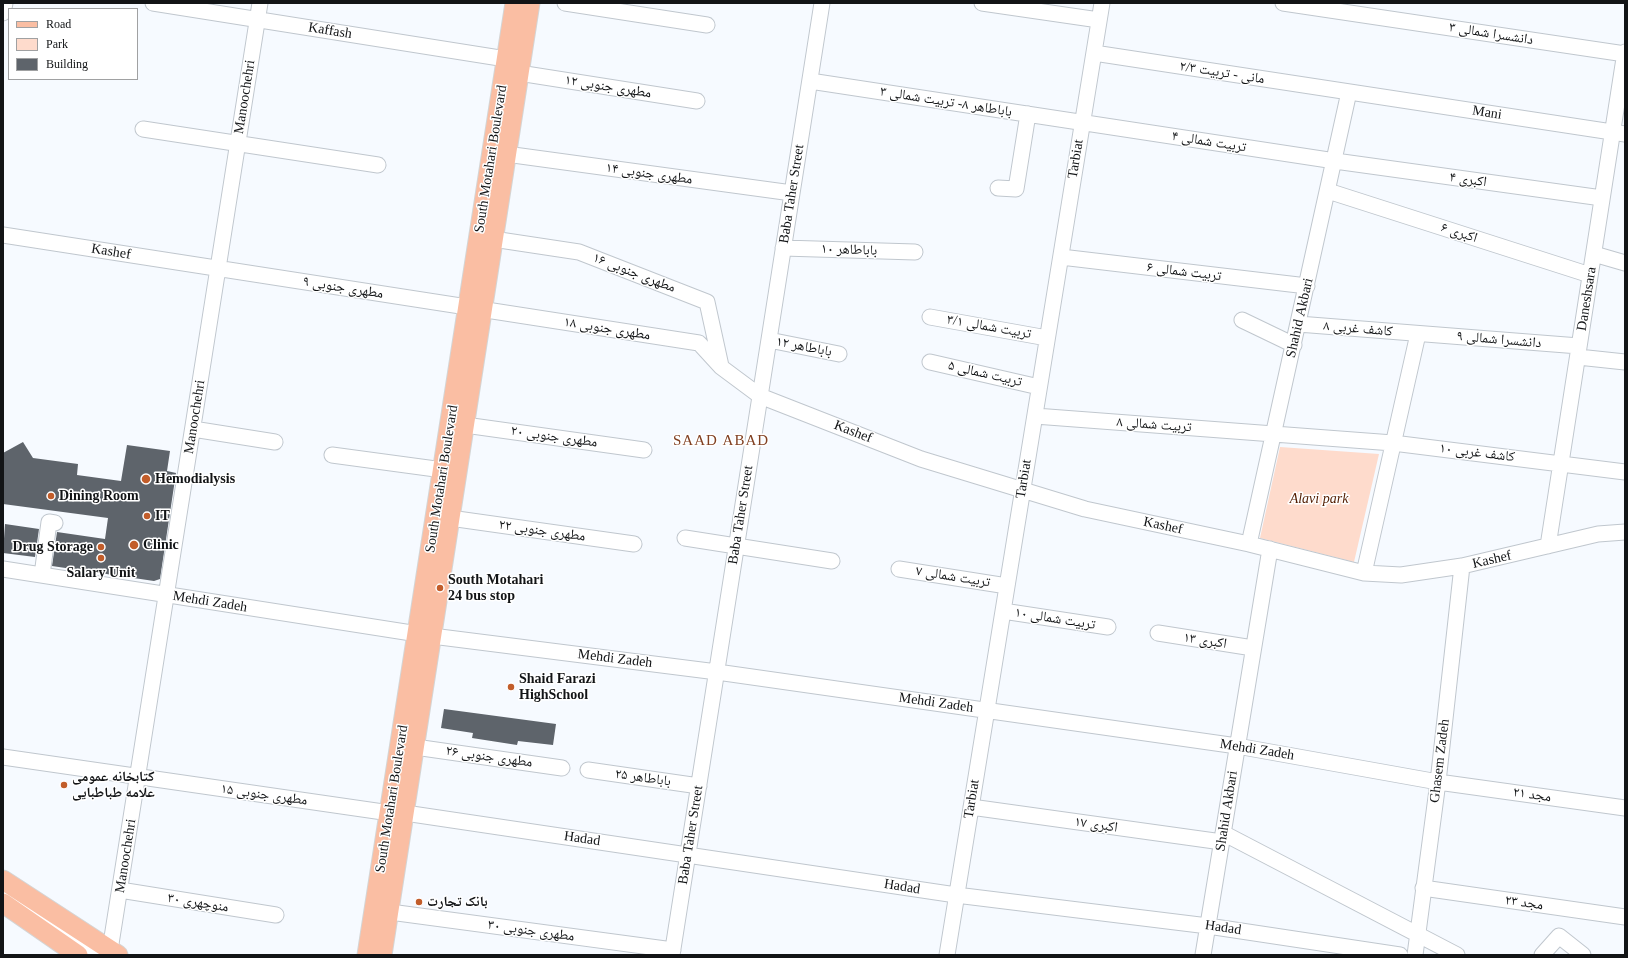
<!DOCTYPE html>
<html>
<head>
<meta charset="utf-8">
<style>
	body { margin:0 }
	#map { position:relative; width:1628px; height:958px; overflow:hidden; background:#f6faff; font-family:"Times New Roman",serif }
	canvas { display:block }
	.frame { position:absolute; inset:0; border:4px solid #121416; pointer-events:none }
	.legend { position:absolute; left:8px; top:8px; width:130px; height:72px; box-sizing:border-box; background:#fff; border:1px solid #a0a1a2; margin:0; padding:5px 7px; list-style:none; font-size:12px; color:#121416 }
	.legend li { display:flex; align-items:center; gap:8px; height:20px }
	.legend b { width:20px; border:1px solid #a0a1a2 }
</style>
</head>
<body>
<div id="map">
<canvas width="1628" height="958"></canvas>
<div class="frame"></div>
<ul class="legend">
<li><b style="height:5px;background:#fabea3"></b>Road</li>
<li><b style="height:11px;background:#fedbcc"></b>Park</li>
<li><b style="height:11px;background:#5e646b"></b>Building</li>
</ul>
</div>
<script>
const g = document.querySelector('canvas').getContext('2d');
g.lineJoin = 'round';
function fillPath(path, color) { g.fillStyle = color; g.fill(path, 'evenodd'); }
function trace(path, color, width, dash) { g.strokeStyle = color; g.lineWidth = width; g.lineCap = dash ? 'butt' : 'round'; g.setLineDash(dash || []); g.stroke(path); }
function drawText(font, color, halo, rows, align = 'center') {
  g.font = font + ' "Times New Roman","Noto Naskh Arabic",serif'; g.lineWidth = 3; g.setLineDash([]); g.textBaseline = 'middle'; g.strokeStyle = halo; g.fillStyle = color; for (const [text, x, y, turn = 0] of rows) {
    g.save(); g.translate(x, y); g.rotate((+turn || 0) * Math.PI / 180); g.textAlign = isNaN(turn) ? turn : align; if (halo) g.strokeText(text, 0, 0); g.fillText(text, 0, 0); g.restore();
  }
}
fillPath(new Path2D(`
	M1280,447L1379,454L1354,562L1260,538Z`), '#fedbcc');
fillPath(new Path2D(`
	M23,442L33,458L78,464L77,475L121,481L127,445L170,451L167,471L176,473L160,579L154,581L52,566L57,532L105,539L108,518L3,504V453Z
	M5,524L39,529L35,557L3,553Z
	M444,709L556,724L553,745L518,741L517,745L472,738L473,733L441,728Z`), '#5e646b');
const minor = new Path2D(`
	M153,3L506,59
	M565,3L707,25
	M982,3L1099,20
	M1283,3L1625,54
	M3,13L5,3
	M1094,53L1625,134
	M519,73L697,101
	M810,81L1335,161L1602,198
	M143,129L378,165
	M506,154L792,193
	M998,188L1016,189L1028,114
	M1328,191L1590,275
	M3,235L699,343L721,367L760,396L921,459L1085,509L1249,544L1364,573L1401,575L1462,566L1598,534L1625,532
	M493,239L579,252L707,302L721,366
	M783,248L915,252
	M1594,254L1625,263
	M1061,257L1307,286
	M930,317L1047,338
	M1242,320L1294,345
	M1298,324L1579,346
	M769,340L839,354
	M1578,357L1625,362
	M930,362L1039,387
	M1035,416L1393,443L1625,472
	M465,425L644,450
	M193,429L275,442
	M332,455L443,470
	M450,518L634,544
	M685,538L832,561
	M1249,544L1349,92
	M1548,546L1625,52
	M3,569L418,634
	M899,569L1007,586
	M1364,573L1418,334
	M42,575L49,522L55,523
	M1003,611L1108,627
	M1158,633L1253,648
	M432,636L717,672L1237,746L1438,782L1625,808
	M415,747L562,768
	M3,757L390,813
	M588,770L699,786
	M971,807L1222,842
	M405,813L956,895L1208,926L1400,955
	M1223,833L1457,955
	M1423,888L1625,917
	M120,890L276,915
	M3,892L95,955
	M390,912L673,950
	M110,950L260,3
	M672,955L822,3
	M947,955L1102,3
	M1203,955L1270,549
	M1415,955L1438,782L1462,566
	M1542,955L1559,936L1583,955`);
const major = new Path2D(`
	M3,880L118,955
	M3,903L78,955
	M367,955L515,3
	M382,955L530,3`);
trace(minor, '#c0c7ce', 17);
trace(major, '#d4d5d5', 21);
trace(minor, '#fff', 15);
trace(major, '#fabea3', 19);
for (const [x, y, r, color] of [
	[146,479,5,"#c25d2a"],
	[51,496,4,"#c25d2a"],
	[147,516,4,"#c25d2a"],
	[134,545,5,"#c25d2a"],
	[101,547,4,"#c25d2a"],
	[101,558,4,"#c25d2a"],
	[440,588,4,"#c25d2a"],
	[511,687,4,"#c25d2a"],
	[64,785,4,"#c25d2a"],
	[419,902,4,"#c25d2a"]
]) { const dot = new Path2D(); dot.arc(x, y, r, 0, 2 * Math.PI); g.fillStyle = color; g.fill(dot); trace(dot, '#fff', 1.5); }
drawText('14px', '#121416', '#fff', [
	["Kaffash",330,31,9],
	["دانشسرا شمالی ۳",1491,34,9],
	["مانی - تربیت ۲/۳",1222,73,9],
	["مطهری جنوبی ۱۲",608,87,9],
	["Manoochehri",245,97,-81],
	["باباطاهر ۸- تربیت شمالی ۳",946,102,9],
	["Mani",1487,113,9],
	["تربیت شمالی ۴",1209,142,9],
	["South Motahari Boulevard",491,159,-81],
	["Tarbiat",1076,159,-81],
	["مطهری جنوبی ۱۴",649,174,8],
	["اکبری ۴",1468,180,8],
	["Baba Taher Street",792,194,-81],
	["اکبری ۶",1459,233,18],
	["باباطاهر ۱۰",849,250,2],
	["Kashef",111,252,9],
	["تربیت شمالی ۶",1184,272,7],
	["مطهری جنوبی ۱۶",634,273,21],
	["مطهری جنوبی ۹",343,288,9],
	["Daneshsara",1587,299,-81],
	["Shahid Akbari",1300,318,-77],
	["تربیت شمالی ۳/۱",989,327,10],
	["مطهری جنوبی ۱۸",607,329,9],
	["کاشف غربی ۸",1358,329,5],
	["دانشسرا شمالی ۹",1499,340,5],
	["باباطاهر ۱۲",804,347,11],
	["تربیت شمالی ۵",985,374,13],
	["Manoochehri",195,417,-81],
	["تربیت شمالی ۸",1154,425,4],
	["Kashef",853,432,21],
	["مطهری جنوبی ۲۰",554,437,8],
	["کاشف غربی ۱۰",1477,453,7],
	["South Motahari Boulevard",442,479,-81],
	["Tarbiat",1024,479,-81],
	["Baba Taher Street",741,515,-81],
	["Kashef",1163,526,12],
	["مطهری جنوبی ۲۲",542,531,8],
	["Kashef",1492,560,-13],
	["تربیت شمالی ۷",953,577,9],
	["Mehdi Zadeh",210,602,9],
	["تربیت شمالی ۱۰",1055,619,9],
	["اکبری ۱۳",1205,641,9],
	["Mehdi Zadeh",615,659,7],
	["Mehdi Zadeh",936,703,8],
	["Mehdi Zadeh",1257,750,9],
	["مطهری جنوبی ۲۶",489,757,8],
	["Ghasem Zadeh",1440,761,-83],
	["باباطاهر ۲۵",643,778,8],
	["مطهری جنوبی ۱۵",264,795,8],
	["مجد ۲۱",1532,795,8],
	["South Motahari Boulevard",392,799,-81],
	["Tarbiat",972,799,-81],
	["Shahid Akbari",1227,811,-81],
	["اکبری ۱۷",1096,825,8],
	["Baba Taher Street",691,835,-81],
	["Hadad",582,839,8],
	["Manoochehri",126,856,-81],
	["Hadad",902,887,9],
	["منوچهری ۳۰",198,903,9],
	["مجد ۲۳",1524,903,8],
	["Hadad",1223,928,8],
	["مطهری جنوبی ۳۰",531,931,8]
]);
drawText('bold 14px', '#121416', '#fff', [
	["Hemodialysis",155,479],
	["Dining Room",59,496],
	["IT",155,516],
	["Clinic",143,545],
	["Drug Storage",93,547,"right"],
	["Salary Unit",101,573,"center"],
	["South Motahari",448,580],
	["24 bus stop",448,596],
	["Shaid Farazi",519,679],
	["HighSchool",519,695],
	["کتابخانه عمومی",72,777],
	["علامه طباطبایی",72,793],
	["بانک تجارت",427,902]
], 'left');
drawText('italic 14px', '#531e02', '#fff', [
	["Alavi park",1319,499]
]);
g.letterSpacing = '1px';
drawText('15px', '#814021', '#fff', [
	["SAAD ABAD",721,441]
]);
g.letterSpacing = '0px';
</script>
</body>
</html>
